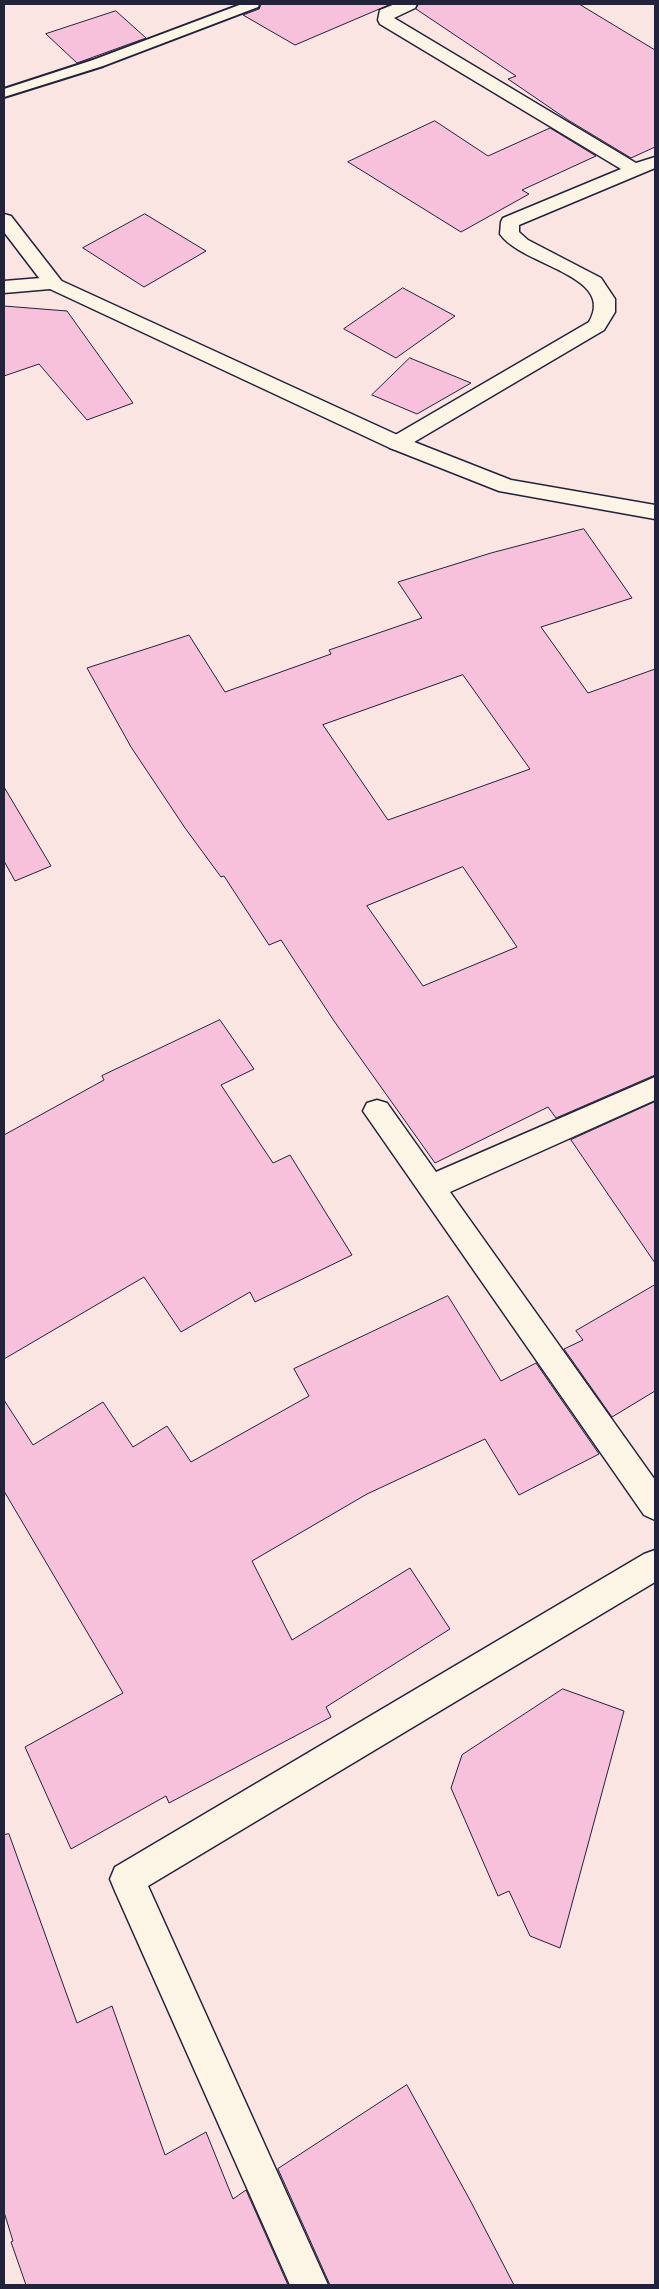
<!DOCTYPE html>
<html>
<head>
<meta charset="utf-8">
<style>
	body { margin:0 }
	#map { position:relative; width:659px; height:2289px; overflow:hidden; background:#fae5e2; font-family:Mynerve,sans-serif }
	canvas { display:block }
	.frame { position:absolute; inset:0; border:5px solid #22223b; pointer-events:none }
</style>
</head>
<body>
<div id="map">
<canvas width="659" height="2289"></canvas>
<div class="frame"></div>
</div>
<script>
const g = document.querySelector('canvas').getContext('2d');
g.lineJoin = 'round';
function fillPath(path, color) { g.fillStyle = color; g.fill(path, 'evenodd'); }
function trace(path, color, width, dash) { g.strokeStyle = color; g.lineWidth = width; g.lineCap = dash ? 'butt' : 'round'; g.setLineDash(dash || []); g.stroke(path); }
const building = new Path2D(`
	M261,4H391L295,45L243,15L259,9Z
	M419,4H579L655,50V147L631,158L568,120L508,79L516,76L416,9Z
	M116,11L146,38L77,63L46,34Z
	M435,121L488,156L550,128L596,156L522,190L529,194L461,232L348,162Z
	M145,214L206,251L144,287L83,248Z
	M403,288L455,316L396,358L344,329Z
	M4,306L67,311L133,403L87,420L39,364L4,376Z
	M410,358L471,383L417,414L372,395Z
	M584,529L632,598L541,627L588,693L655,669V1075L556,1118L548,1107L435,1163L334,1021L281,940L269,945L224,876L221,877L185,828L131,747L87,668L189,635L225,692L331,654L329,650L422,618L398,582L491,553ZM463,675L530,769L388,820L323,725ZM463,867L517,947L423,986L367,906Z
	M4,787L51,866L15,881L4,861Z
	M220,1020L254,1069L221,1085L273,1163L290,1155L352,1255L255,1302L250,1292L181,1332L144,1277L4,1359V1135L104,1080L102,1076Z
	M655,1102V1263L571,1140Z
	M655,1285V1391L612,1417L564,1349L583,1340L576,1331Z
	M448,1296L501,1381L536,1363L599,1454L519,1495L485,1439L367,1494L252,1561L292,1640L410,1568L450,1629L326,1707L331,1717L169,1803L166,1796L71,1849L25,1747L123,1693L4,1491V1400L33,1445L103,1402L133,1447L167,1426L191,1462L309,1396L294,1369Z
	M563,1689L624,1711L560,1948L530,1936L509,1891L498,1896L451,1788L462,1755Z
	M9,1834L77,2023L112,2006L165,2155L206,2132L233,2199L246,2190L288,2285H26L11,2242L13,2241L4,2212V1835Z
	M407,2085L471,2202L514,2285H330L278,2169Z`);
fillPath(building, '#f7c1db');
trace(building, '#22223b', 1);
const lane = new Path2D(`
	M242,4H259L258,7L103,66L4,97V89L93,60Z`);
const street = new Path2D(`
	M395,4H417L415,8L394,18L636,163L655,157V168L519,225V232L528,240L601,278L615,299V312L604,330L404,448L397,450L390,448L387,443L390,438L589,322C617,275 522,266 500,234L501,222L503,218L621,169L380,24L378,20L380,10Z
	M4,214L11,216L60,279L63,283L60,287H46L4,232Z
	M655,1077V1100L450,1192L655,1480V1520L644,1515L363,1111L367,1103L377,1100L387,1103L436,1172Z
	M655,1550V1582L148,1886L328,2285H290L115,1891L110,1879L115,1867L644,1554Z`);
const secondary = new Path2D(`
	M53,277L404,438L511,480L655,505V519L499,491L390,448L50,289L4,293V281Z`);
trace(lane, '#22223b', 4);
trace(street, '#22223b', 3);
trace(secondary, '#22223b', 3);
fillPath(lane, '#fcf5e5');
fillPath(street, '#fcf5e5');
fillPath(secondary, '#fcf5e5');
</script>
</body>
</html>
